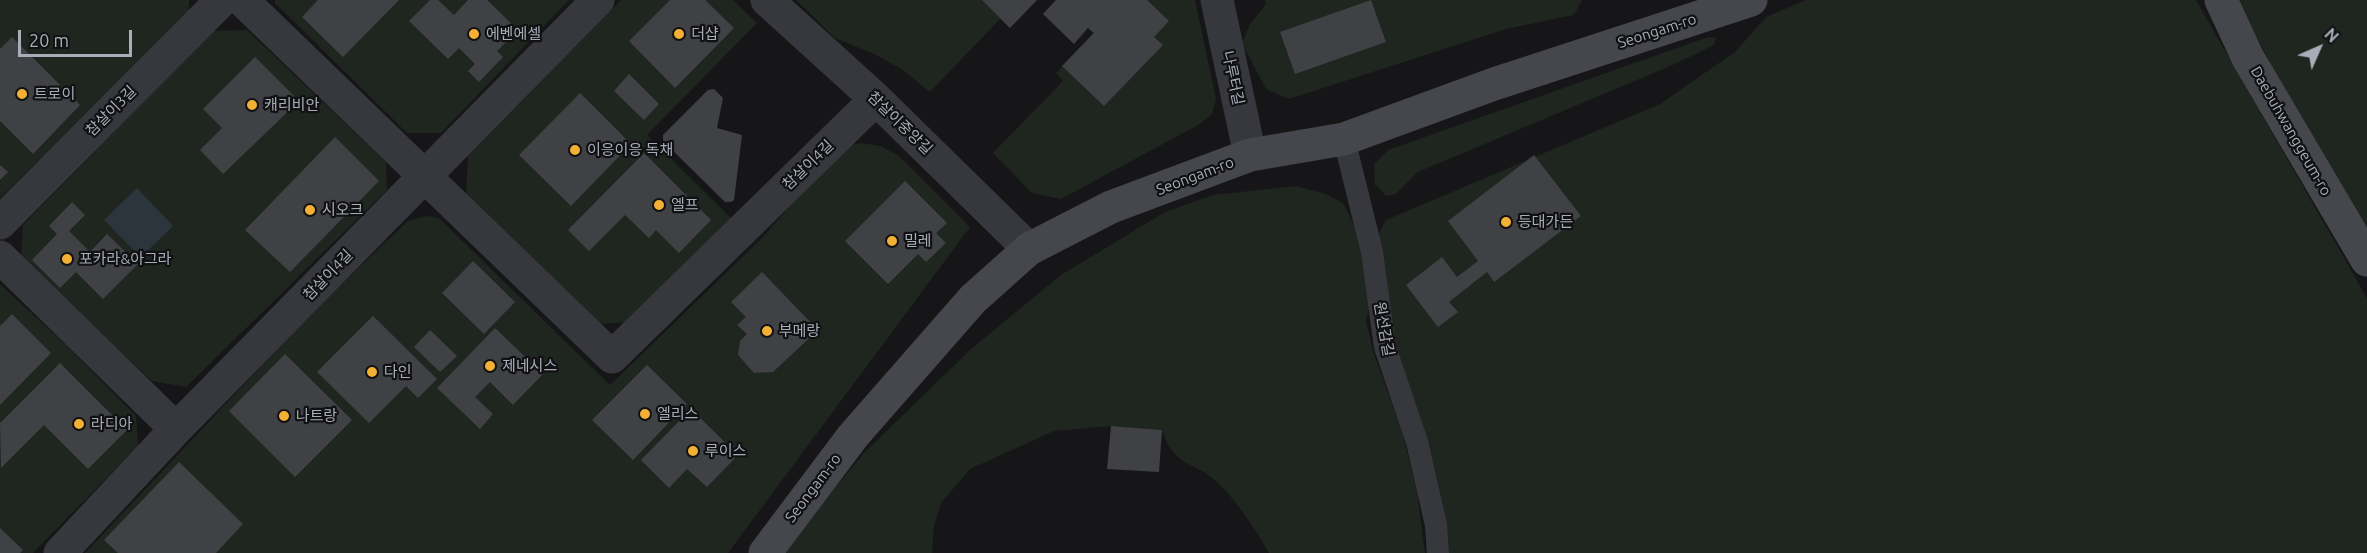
<!DOCTYPE html>
<html>
<head>
<meta charset="utf-8">
<style>
	body { margin:0 }
	#map { position:relative; width:2367px; height:553px; overflow:hidden; background:#161618; font-family:Ubuntu,sans-serif }
	canvas { display:block }
	.north { position:absolute; left:2289px; top:18px; width:60px; height:60px; -webkit-text-stroke:4px #111113; paint-order:stroke; rotate:45deg; font-size:16px; font-weight:700; line-height:24px; text-align:center; color:#a8adb8 }
	.north::after { content:''; display:block; margin:auto; width:21px; height:27px; background:#a8adb8; clip-path:polygon(50% 0,100% 100%,50% 72%,0 100%) }
	.scale { position:absolute; left:18px; top:30px; width:114px; height:27px; box-sizing:border-box; border:3px solid #a8adb8; border-top:0; padding-left:8px; font-size:18px; line-height:21px; white-space:nowrap; color:#a8adb8; -webkit-text-stroke:4px #111113; paint-order:stroke }
</style>
</head>
<body>
<div id="map">
<canvas width="2367" height="553"></canvas>
<div class="north">N</div>
<div class="scale">20 m</div>
</div>
<script>
const g = document.querySelector('canvas').getContext('2d');
g.lineJoin = 'round';
function fillPath(path, color) { g.fillStyle = color; g.fill(path, 'evenodd'); }
function trace(path, color, width, dash) { g.strokeStyle = color; g.lineWidth = width; g.lineCap = dash ? 'butt' : 'round'; g.setLineDash(dash || []); g.stroke(path); }
function drawText(font, color, halo, rows, align = 'center') {
  g.font = font + ' Ubuntu,"Noto Sans KR",sans-serif'; g.lineWidth = 4.5; g.setLineDash([]); g.textBaseline = 'middle'; g.strokeStyle = halo; g.fillStyle = color; for (const [text, x, y, turn = 0] of rows) {
    g.save(); g.translate(x, y); g.rotate((+turn || 0) * Math.PI / 180); g.textAlign = isNaN(turn) ? turn : align; if (halo) g.strokeText(text, 0, 0); g.fillText(text, 0, 0); g.restore();
  }
}
fillPath(new Path2D(`
	M0,0H189V13L0,198Z
	M275,0H569L441,133H407L275,3Z
	M621,0H733L757,23L647,135L735,222L638,321L601,324L466,195L468,156Z
	M796,0H1037L1010,28L1000,19L930,92L903,70L874,54L835,38Z
	M1063,0H1195L1216,99L1212,114L1198,125L1061,199L1032,193L993,153L1063,81L1056,73L1093,33Z
	M1265,0H1582L1574,15L1506,29L1289,99L1266,89L1242,43L1250,24L1266,4Z
	M1806,0H2196L2367,298V553H1446L1392,329L1378,235L1386,220L1660,104L1735,52L1766,17Z
	M2237,0H2367V231L2282,85Z
	M247,30L386,162L387,190L186,387L152,381L21,258L23,225L213,31Z
	M1708,37L1716,38L1714,45L1675,64L1418,172L1396,194L1386,196L1375,184L1374,164L1388,150Z
	M861,143L880,146L899,156L970,227L728,553H85L319,305L408,221L426,216L439,218L610,385L760,240L843,147Z
	M1296,186L1323,193L1343,203L1356,229L1371,298L1366,321L1373,351L1403,435L1417,492L1425,553H1269C1254,528 1239,503 1217,482C1192,459 1175,469 1162,430L1111,426L1054,431L970,469L941,503L934,526L932,553H780L864,453L971,349L1061,275L1165,212L1213,195Z
	M0,284L67,346L136,416L138,446L33,553H0Z`), '#1e261f');
fillPath(new Path2D(`
	M137,188L173,226L141,257L104,220Z`), '#2c353c');
fillPath(new Path2D(`
	M318,0H399L343,57L302,17Z
	M430,0H438L454,15L468,0H487L518,30L497,51L503,57L479,82L468,71L475,64L459,48L448,59L409,21Z
	M670,0H705L734,28L675,88L629,41Z
	M982,0H1037L1010,28Z
	M1056,0H1147L1169,21L1154,37L1163,45L1104,106L1062,66L1094,33L1088,28L1074,44L1043,14Z
	M1371,0L1386,42L1295,74L1280,32Z
	M12,37L80,105L33,154L0,121V49Z
	M255,57L299,101L223,174L200,150L222,128L203,109Z
	M629,74L659,104L644,120L614,91Z
	M714,89L723,98L717,128L742,135L734,200L731,202H725L663,141V135L708,90Z
	M580,93L631,144L571,206L519,155Z
	M335,137L379,181L290,272L245,230Z
	M644,153L711,220L679,253L656,230L649,238L625,215L589,251L568,230Z
	M1534,155L1581,216L1494,282L1487,272L1449,302L1458,312L1438,327L1406,285L1442,257L1457,277L1478,261L1448,221Z
	M0,165L8,172L0,180Z
	M905,181L947,223L936,233L946,243L926,262L918,254L888,284L845,241Z
	M72,202L85,215L69,231L90,252L107,234L138,264L103,299L76,272L60,288L32,260L57,234L49,226Z
	M473,261L515,302L484,334L442,293Z
	M762,272L818,330L773,372L754,373L738,355L740,341L747,334L737,325L746,317L731,302Z
	M12,314L51,353L0,405V326Z
	M373,316L437,379L418,398L406,386L369,423L317,372Z
	M495,328L543,374L513,405L490,382L475,397L493,414L480,429L437,388Z
	M430,330L457,356L440,372L414,347Z
	M285,354L352,420L295,477L229,411Z
	M60,363L127,430L88,469L44,425L1,468L0,423Z
	M647,365L687,404L633,460L592,420Z
	M691,409L738,455L707,487L687,469L669,488L641,460Z
	M1111,426L1162,430L1159,472L1107,469Z
	M179,462L243,524L216,553H118L104,540Z
	M0,528L23,550L20,553H0Z`), '#404145');
trace(new Path2D(`
	M1344,139L1372,252L1385,347L1417,442L1436,525L1438,553`), '#37383d', 22);
trace(new Path2D(`
	M242,0L612,357L876,99
	M767,0L876,99L1029,249
	M1217,0L1250,155
	M0,223L222,0
	M0,257L176,429
	M60,553L176,429L598,0`), '#37383d', 33);
trace(new Path2D(`
	M2221,0L2248,58L2367,260
	M765,553L853,436L973,299L1029,249L1111,207L1250,155L1344,139L1494,84L1751,0`), '#45474d', 33);
for (const [x, y, r, color] of [
	[474,34,6,"#f2b134"],
	[679,34,6,"#f2b134"],
	[22,94,6,"#f2b134"],
	[252,105,6,"#f2b134"],
	[575,150,6,"#f2b134"],
	[659,205,6,"#f2b134"],
	[310,210,6,"#f2b134"],
	[1506,222,6,"#f2b134"],
	[892,241,6,"#f2b134"],
	[67,259,6,"#f2b134"],
	[767,331,6,"#f2b134"],
	[490,366,6,"#f2b134"],
	[372,372,6,"#f2b134"],
	[645,414,6,"#f2b134"],
	[284,416,6,"#f2b134"],
	[79,424,6,"#f2b134"],
	[693,451,6,"#f2b134"]
]) { const dot = new Path2D(); dot.arc(x, y, r, 0, 2 * Math.PI); g.fillStyle = color; g.fill(dot); trace(dot, '#111113', 2); }
drawText('15px', '#a8adb8', '#111113', [
	["Seongam-ro",1657,31,-18],
	["나루터길",1233,78,78],
	["참살이3길",111,111,-45],
	["참살이중앙길",900,123,44],
	["Daebuhwanggeum-ro",2291,131,60],
	["참살이4길",808,165,-44],
	["Seongam-ro",1195,176,-21],
	["참살이4길",328,275,-46],
	["원선감길",1384,329,80],
	["Seongam-ro",813,488,-53]
]);
drawText('15px', '#a8adb8', '#111113', [
	["에벤에셀",486,34],
	["더샵",691,34],
	["트로이",34,94],
	["캐리비안",264,105],
	["이응이응 독채",587,150],
	["엘프",671,205],
	["시오크",322,210],
	["등대가든",1518,222],
	["밀레",904,241],
	["포카라&아그라",79,259],
	["부메랑",779,331],
	["제네시스",502,366],
	["다인",384,372],
	["엘리스",657,414],
	["나트랑",296,416],
	["라디아",91,424],
	["루이스",705,451]
], 'left');
</script>
</body>
</html>
